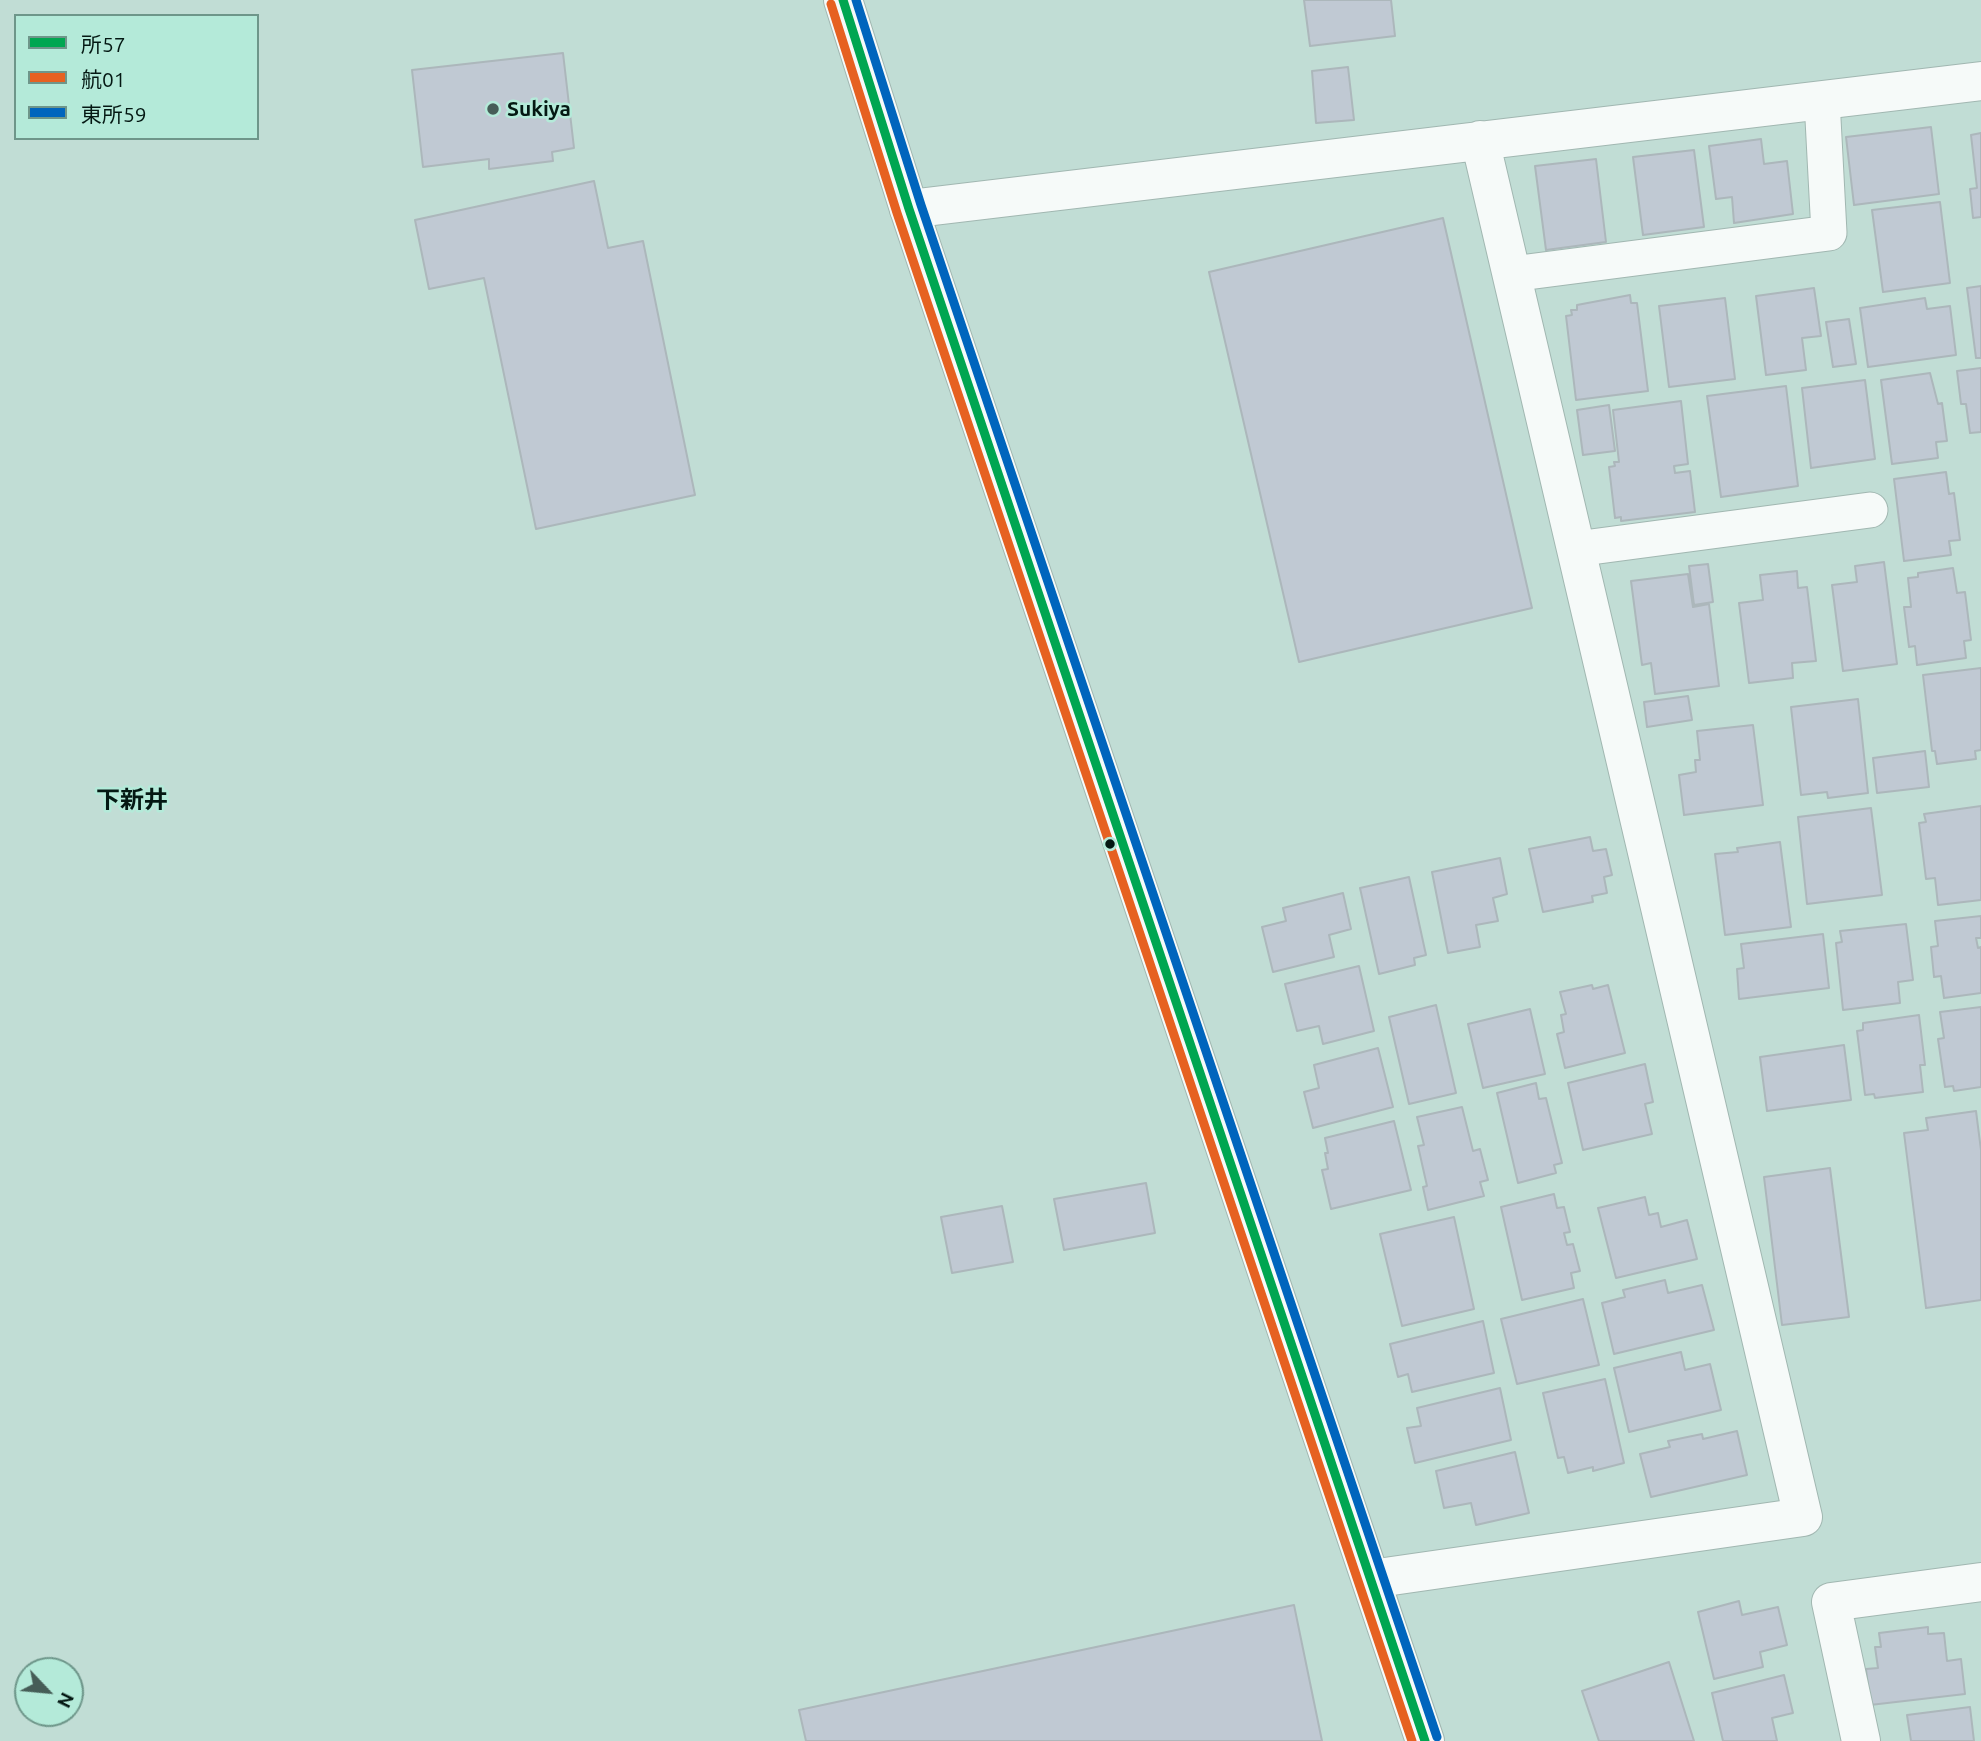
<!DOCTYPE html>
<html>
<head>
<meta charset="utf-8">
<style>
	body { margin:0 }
	#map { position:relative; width:1981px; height:1741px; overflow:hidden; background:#c1ddd5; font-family:Ubuntu,"Noto Sans JP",sans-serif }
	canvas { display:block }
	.legend { position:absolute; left:14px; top:14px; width:245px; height:126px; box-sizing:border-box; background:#b4ead9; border:2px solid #6e968a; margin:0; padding:9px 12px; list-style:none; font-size:21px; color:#041813 }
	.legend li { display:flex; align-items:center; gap:14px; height:35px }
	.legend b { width:35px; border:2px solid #6e968a }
	.north { position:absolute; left:14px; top:1657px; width:70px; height:70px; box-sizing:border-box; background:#b4ead9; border:2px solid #6e968a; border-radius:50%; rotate:116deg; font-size:19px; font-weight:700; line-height:28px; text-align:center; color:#041813 }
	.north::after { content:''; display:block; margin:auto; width:24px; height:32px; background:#465d57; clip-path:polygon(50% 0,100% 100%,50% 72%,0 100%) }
</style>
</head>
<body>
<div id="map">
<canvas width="1981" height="1741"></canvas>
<ul class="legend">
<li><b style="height:9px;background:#00a651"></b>所57</li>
<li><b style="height:9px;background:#e66121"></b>航01</li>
<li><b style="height:9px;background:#0065bd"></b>東所59</li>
</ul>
<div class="north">N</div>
</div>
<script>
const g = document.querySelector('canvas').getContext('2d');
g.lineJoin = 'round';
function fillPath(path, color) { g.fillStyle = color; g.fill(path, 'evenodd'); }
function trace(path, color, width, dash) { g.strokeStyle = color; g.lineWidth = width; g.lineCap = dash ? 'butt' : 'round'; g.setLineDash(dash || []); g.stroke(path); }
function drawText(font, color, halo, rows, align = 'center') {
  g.font = font + ' Ubuntu,"Noto Sans JP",sans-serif'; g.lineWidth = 5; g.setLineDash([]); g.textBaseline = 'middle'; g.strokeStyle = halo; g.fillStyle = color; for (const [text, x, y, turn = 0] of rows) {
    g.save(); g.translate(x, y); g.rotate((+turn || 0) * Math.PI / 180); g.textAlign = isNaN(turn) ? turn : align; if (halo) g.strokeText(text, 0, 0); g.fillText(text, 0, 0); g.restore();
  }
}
const building = new Path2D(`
	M1304,0H1391L1395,36L1310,46Z
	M563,53L574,148L552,152L553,161L489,169V159L423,167L412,70Z
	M1348,67L1354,120L1316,123L1312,71Z
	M1931,127L1939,194L1854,205L1846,137Z
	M1981,133V217L1973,218L1970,189L1977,188L1971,135Z
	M1761,139L1764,164L1787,161L1793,214L1734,223L1732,197L1716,199L1709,146Z
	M1694,150L1704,227L1643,235L1633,157Z
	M1596,159L1606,242L1546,250L1535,166Z
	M594,181L608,248L643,241L695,495L536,529L484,278L429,289L415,220Z
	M1940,202L1950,283L1883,292L1872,210Z
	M1443,218L1532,608L1299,662L1209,272Z
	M1981,286V358H1976L1967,288Z
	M1814,288L1821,336L1802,338L1806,370L1766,375L1756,296Z
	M1630,295L1631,303H1637L1648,391L1576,400L1566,316L1572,315L1571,310H1577V305Z
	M1725,298L1735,379L1669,387L1659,306Z
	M1925,298L1927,309L1950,306L1956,355L1868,367L1860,308Z
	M1849,319L1856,364L1833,367L1826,322Z
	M1981,368V432L1970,433L1966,404H1961L1957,371Z
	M1930,373L1938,404L1942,403L1947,441L1936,442L1938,458L1892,464L1881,380Z
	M1865,380L1875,459L1811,468L1802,388Z
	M1786,386L1798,486L1721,497L1707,396Z
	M1681,401L1688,464L1674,466L1675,473L1690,471L1695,512L1621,521V517L1615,518L1609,467L1615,466L1614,462H1619L1613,410Z
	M1609,405L1615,451L1583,455L1577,410Z
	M1946,472L1949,494L1954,493L1960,540L1949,541L1951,555L1904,561L1894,479Z
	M1884,562L1897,664L1843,671L1832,585L1857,582L1855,566Z
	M1708,564L1713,602L1694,605L1689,566Z
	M1953,568L1957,593L1965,592L1971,640L1964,641L1966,658L1917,665L1915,646L1909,647L1904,607H1911L1908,578L1918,577V573Z
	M1797,571L1798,588L1807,587L1816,661L1792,663L1793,678L1749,683L1739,603L1763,600L1760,575Z
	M1688,574L1693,607L1709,604L1719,686L1655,694L1651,663L1642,665L1631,581Z
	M1981,668V750L1975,751L1976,759L1937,764L1935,751H1932L1923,675Z
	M1688,696L1692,720L1647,727L1644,702Z
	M1858,699L1868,793L1828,798L1827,792L1801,795L1791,707Z
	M1753,725L1763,805L1684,815L1679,775L1696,772L1695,760H1700L1697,731Z
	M1925,751L1929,787L1877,793L1873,758Z
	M1981,806V900L1938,905L1935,878L1926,879L1919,823L1926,822L1924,814Z
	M1871,808L1882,895L1807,904L1798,817Z
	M1590,837L1593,851L1606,849L1612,875L1604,877L1607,893L1592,896L1593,902L1543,912L1529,849Z
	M1780,842L1791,927L1725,935L1715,854L1738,852L1737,848Z
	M1500,858L1507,894L1493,898L1498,921L1476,925L1480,947L1448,953L1432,872Z
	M1409,877L1426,955L1414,958L1415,965L1379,974L1360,888Z
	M1343,893L1351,929L1329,935L1334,957L1273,972L1262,927L1286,921L1283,908Z
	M1981,916V938H1976L1978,948L1981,947V993L1944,998L1941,976L1934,977L1931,947L1938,946L1935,921Z
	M1906,924L1913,980L1898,982L1900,1003L1843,1010L1836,943L1842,942L1840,931Z
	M1823,934L1829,988L1739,999L1737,969L1744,968L1741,944Z
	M1359,966L1374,1031L1323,1044L1319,1026L1297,1031L1285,984Z
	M1592,985L1593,989L1608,985L1625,1053L1565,1068L1557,1034L1564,1032L1561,1015L1566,1014L1560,992Z
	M1436,1005L1456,1093L1409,1104L1389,1017Z
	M1981,1007V1087L1954,1091L1953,1086L1945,1087L1938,1039L1944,1038L1940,1012Z
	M1530,1009L1545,1074L1483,1088L1468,1024Z
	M1919,1015L1925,1065H1920L1923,1092L1875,1098L1874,1094L1865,1095L1857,1031L1863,1030V1023Z
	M1844,1045L1851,1100L1767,1111L1760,1057Z
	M1378,1048L1393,1107L1313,1128L1304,1092L1319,1088L1314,1065Z
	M1645,1064L1653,1102L1645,1104L1652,1134L1583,1150L1568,1083Z
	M1536,1083L1539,1099L1546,1098L1562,1163L1554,1165L1556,1173L1518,1183L1497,1093Z
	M1462,1107L1473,1151L1480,1149L1488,1180L1480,1182L1484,1196L1428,1210L1423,1187L1427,1186L1418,1146L1424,1145L1417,1117Z
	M1976,1111L1981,1150V1300L1926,1308L1904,1133L1928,1130L1926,1118Z
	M1394,1121L1411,1190L1331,1209L1322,1170L1328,1169L1325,1153H1328L1325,1138Z
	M1830,1168L1849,1317L1782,1325L1764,1177Z
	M1146,1183L1155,1233L1064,1250L1054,1199Z
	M1554,1194L1557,1208L1564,1207L1570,1232L1564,1233L1567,1245L1573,1244L1580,1271L1571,1273L1574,1288L1522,1300L1501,1207Z
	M1645,1197L1649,1215L1658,1213L1661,1227L1687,1220L1697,1259L1616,1278L1598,1208Z
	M1002,1206L1013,1262L952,1273L941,1217Z
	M1454,1217L1474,1309L1402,1326L1380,1234Z
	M1665,1280L1668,1293L1702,1285L1714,1330L1614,1354L1602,1303L1625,1297L1623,1290Z
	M1583,1299L1599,1365L1517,1384L1501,1319Z
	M1483,1321L1494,1373L1412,1392L1408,1374L1398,1377L1390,1344Z
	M1681,1352L1685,1370L1710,1364L1721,1410L1629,1432L1614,1368Z
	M1605,1379L1624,1463L1593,1471V1467L1568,1473L1564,1457L1558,1458L1543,1393Z
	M1500,1388L1511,1440L1415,1463L1407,1428L1421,1426L1417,1408Z
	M1737,1431L1747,1475L1651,1497L1640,1454L1670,1447L1668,1441L1702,1434L1703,1439Z
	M1515,1452L1529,1513L1476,1525L1471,1503L1444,1508L1436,1471Z
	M1739,1601L1742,1615L1778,1607L1787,1645L1760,1652L1763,1667L1714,1679L1698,1612Z
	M1294,1605L1322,1741H806L799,1710Z
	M1928,1627V1634L1944,1633L1947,1661L1961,1659L1965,1694L1870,1705L1866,1669L1878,1668L1875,1647H1881L1879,1633Z
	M1669,1662L1694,1741H1599L1582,1691Z
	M1784,1675L1793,1713L1772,1718L1777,1741H1723L1712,1693Z
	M1970,1707L1974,1741H1911L1907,1715Z`);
fillPath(building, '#c0c9d3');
trace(building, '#acb7bb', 2);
const lane = new Path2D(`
	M1512,274L1829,233L1822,100
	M1576,549L1870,510`);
const street = new Path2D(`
	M909,209L1981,81
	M1371,1579L1803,1517L1480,140
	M1861,1741L1831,1602L1981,1582`);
const secondary = new Path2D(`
	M843,0L909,209L1425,1741`);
trace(lane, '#a1b7b1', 37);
trace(street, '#a1b7b1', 40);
trace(secondary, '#a1b7b1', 40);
trace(lane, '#f6faf9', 35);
trace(street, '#f6faf9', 38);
trace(secondary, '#f6faf9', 38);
trace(new Path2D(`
	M843,0L909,209L1425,1741`), '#00a651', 9);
trace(new Path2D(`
	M831,4L897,213L1412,1741`), '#e66121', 9);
trace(new Path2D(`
	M856,0L921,205L1437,1737`), '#0065bd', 9);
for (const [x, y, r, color] of [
	[493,109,7,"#465d57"],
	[1110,844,6,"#041813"]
]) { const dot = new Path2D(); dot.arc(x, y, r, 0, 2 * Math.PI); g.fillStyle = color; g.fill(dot); trace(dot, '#b4ead9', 2.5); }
drawText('bold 21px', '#041813', '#b4ead9', [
	["Sukiya",507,109]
], 'left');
drawText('bold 24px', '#041813', '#b4ead9', [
	["下新井",132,800]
]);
</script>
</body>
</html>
